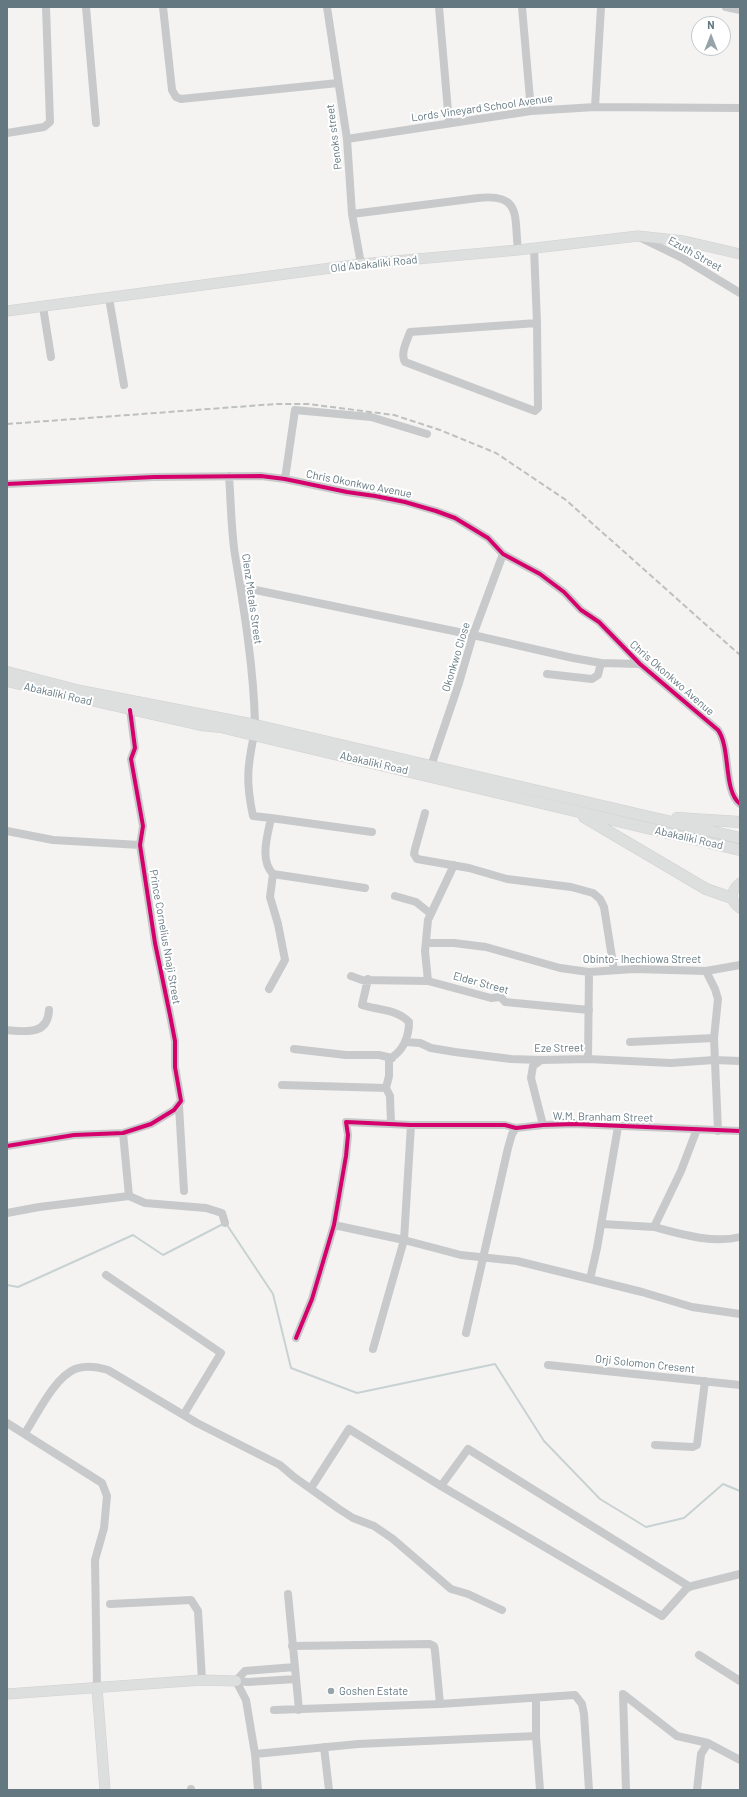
<!DOCTYPE html>
<html>
<head>
<meta charset="utf-8">
<style>
	body { margin:0 }
	#map { position:relative; width:747px; height:1797px; overflow:hidden; background:#f4f3f2; font-family:Barlow,sans-serif }
	canvas { display:block }
	.frame { position:absolute; inset:0; border:8px solid #647881; pointer-events:none }
	.north { position:absolute; left:691px; top:16px; width:40px; height:40px; box-sizing:border-box; background:#fff; border:1px solid #c1c9cd; border-radius:50%; rotate:0deg; font-size:11px; font-weight:700; line-height:16px; text-align:center; color:#647881 }
	.north::after { content:''; display:block; margin:auto; width:14px; height:18px; background:#96a3a9; clip-path:polygon(50% 0,100% 100%,50% 72%,0 100%) }
</style>
</head>
<body>
<div id="map">
<canvas width="747" height="1797"></canvas>
<div class="frame"></div>
<div class="north">N</div>
</div>
<script>
const g = document.querySelector('canvas').getContext('2d');
g.lineJoin = 'round';
function trace(path, color, width, dash) { g.strokeStyle = color; g.lineWidth = width; g.lineCap = dash ? 'butt' : 'round'; g.setLineDash(dash || []); g.stroke(path); }
function drawText(font, color, halo, rows, align = 'center') {
  g.font = font + ' Barlow,sans-serif'; g.lineWidth = 4; g.setLineDash([]); g.textBaseline = 'middle'; g.strokeStyle = halo; g.fillStyle = color; for (const [text, x, y, turn = 0] of rows) {
    g.save(); g.translate(x, y); g.rotate((+turn || 0) * Math.PI / 180); g.textAlign = isNaN(turn) ? turn : align; if (halo) g.strokeText(text, 0, 0); g.fillText(text, 0, 0); g.restore();
  }
}
trace(new Path2D(`
	M227,1225L273,1294L291,1368L357,1393L495,1364L544,1441L600,1499L646,1527L684,1518L723,1484L740,1491
	M7,1285L18,1287L133,1235L163,1255L223,1224`), '#c8d2d3', 2);
const major = new Path2D(`
	M7,311L361,264L518,250L638,236L684,241L740,254
	M740,883C731,890 729,901 740,908
	M97,1688L105,1790
	M7,1694L202,1680L236,1681`);
const highway = new Path2D(`
	M7,672L80,691L255,725L740,838
	M7,681L201,725L221,727L237,731L740,850
	M584,817L706,889L732,898
	M677,818L740,822`);
trace(major, '#d1d1d1', 11);
trace(highway, '#d0d1d1', 12);
trace(new Path2D(`
	M86,7L96,123
	M163,7L172,90L176,97L181,99L338,83
	M327,7L347,139L352,214L361,264
	M439,7L449,123
	M522,7L531,111
	M726,7L740,10
	M595,107L601,7
	M7,133L44,127L50,122L46,7
	M347,139L531,111L595,107L740,108
	M352,214L478,198C522,193 514,216 518,250
	M641,238L684,259L740,293
	M534,248L537,323L538,408L535,411L405,362C400,353 407,341 410,332L537,323
	M109,298L124,385
	M43,307L51,357
	M229,476C231,502 231,529 235,555C244,609 254,670 255,725
	M285,479L295,410L371,417L427,434
	M7,484L154,477L261,476L285,479L347,492L375,496L405,502L436,511L455,518L488,538L503,554L540,574L564,592L581,610L599,622L640,664L718,730C731,748 723,791 740,804
	M241,587L473,635L573,658L601,663L640,664
	M547,674L592,679L598,675L601,663
	M254,735C247,768 246,783 253,816L271,818C268,834 259,860 273,874L365,888
	M431,766L459,683L473,635L503,554
	M425,813L415,849L414,854L417,859L469,868L507,879L571,887L593,893L600,899L604,907L614,970
	M271,818L372,832
	M7,831L53,840L140,845
	M395,896L416,902L431,914
	M427,943H454L486,947L560,968L589,972L634,969L706,971L740,965
	M706,971L715,989L718,999L714,1038L718,1131
	M351,976L362,980L428,981L491,998L501,997L505,1002L589,1010
	M368,979L362,1005C377,1010 397,1009 409,1022C409,1037 403,1052 389,1059V1076L386,1088L390,1096L391,1124
	M428,981L425,951L428,920L454,865
	M269,989L285,960L278,924L270,897L273,874
	M7,1030C26,1032 48,1035 49,1010
	M406,1042L420,1043L431,1048L455,1052L511,1059L541,1060L588,1059L671,1063L714,1060L740,1061
	M630,1042L714,1038
	M294,1049L346,1055H379L392,1058
	M588,1059L589,972
	M541,1060L533,1066L531,1078L543,1125
	M282,1085L386,1088
	M179,1106L184,1191
	M697,1129L681,1171L654,1227C680,1234 713,1244 740,1237
	M123,1133L129,1196
	M7,1146L74,1135L123,1133L151,1124L174,1110L181,1101L175,1067V1041L170,1015L155,943L140,845L143,826L131,759L135,748L130,710
	M7,1213L39,1207L129,1196L145,1203L206,1208L222,1213L225,1223
	M602,1224L654,1227
	M334,1225L404,1240L461,1255L517,1261L642,1292L692,1307L740,1314
	M106,1275L221,1353L184,1414
	M590,1279L597,1248L618,1127
	M466,1333L508,1148L512,1134L516,1128
	M296,1338L312,1299L334,1225L346,1156L348,1135L346,1122L411,1125H505L516,1128L543,1125L575,1124L740,1131
	M373,1349L404,1240L411,1125
	M548,1365L740,1385
	M7,1423L102,1483L107,1496L104,1528L95,1560L97,1688
	M25,1433C37,1415 54,1378 75,1369C85,1365 98,1367 108,1370L197,1423L280,1465L294,1477L339,1509L353,1518L374,1526L393,1539L451,1589L468,1594L502,1610
	M655,1445L693,1447L697,1445L705,1381
	M441,1486L468,1449L690,1587
	M311,1488L349,1429L441,1486L662,1616L688,1587L740,1574
	M288,1594L299,1710
	M110,1604L191,1600L198,1611L202,1680
	M292,1646L430,1644L434,1646L435,1651L440,1704
	M699,1655L740,1681
	M236,1681L246,1700L255,1754L258,1790
	M236,1681L245,1671L295,1667
	M236,1681L248,1682L296,1679
	M536,1698V1736L540,1790
	M274,1710L440,1704L575,1695L582,1704L584,1714L589,1790
	M324,1747L329,1790
	M255,1754L358,1744L536,1736
	M191,1790V1789
	M626,1790L623,1694L677,1736L708,1743L740,1760
	M697,1790L701,1754L708,1743`), '#c8c9ca', 8);
trace(major, '#dddede', 10);
trace(highway, '#dddede', 11);
trace(new Path2D(`
	M7,424L276,404H308L394,415L440,430L496,453L566,500L740,655`), '#bec0c0', 2, [6, 3]);
trace(new Path2D(`
	M7,484L154,477L261,476L285,479L347,492L375,496L405,502L436,511L455,518L488,538L503,554L540,574L564,592L581,610L599,622L640,664L718,730C731,748 723,791 740,804
	M7,1146L74,1135L123,1133L151,1124L174,1110L181,1101L175,1067V1041L170,1015L155,943L140,845L143,826L131,759L135,748L130,710
	M296,1338L312,1299L334,1225L346,1156L348,1135L346,1122L411,1125H505L516,1128L543,1125L575,1124L740,1131`), '#d6006c', 4);
for (const [x, y, r, color] of [
	[331,1691,4,"#96a3a9"]
]) { const dot = new Path2D(); dot.arc(x, y, r, 0, 2 * Math.PI); g.fillStyle = color; g.fill(dot); trace(dot, '#fff', 1.5); }
drawText('11px', '#647881', '#fff', [
	["Lords Vineyard School Avenue",482,108,-8],
	["Penoks street",334,137,-97],
	["Ezuth Street",695,254,29],
	["Old Abakaliki Road",374,264,-6],
	["Chris Okonkwo Avenue",359,484,11],
	["Clenz Metals Street",252,599,82],
	["Okonkwo Close",456,657,-73],
	["Chris Okonkwo Avenue",672,678,41],
	["Abakaliki Road",58,694,13],
	["Abakaliki Road",374,763,13],
	["Abakaliki Road",689,838,13],
	["Prince Cornelius Nnaji Street",165,937,80],
	["Obinto- Ihechiowa Street",642,959],
	["Elder Street",481,983,15],
	["Eze Street",559,1048,-1],
	["W.M. Branham Street",603,1117,1],
	["Orji Solomon Cresent",645,1364,6]
]);
drawText('11px', '#647881', '#fff', [
	["Goshen Estate",339,1691]
], 'left');
</script>
</body>
</html>
